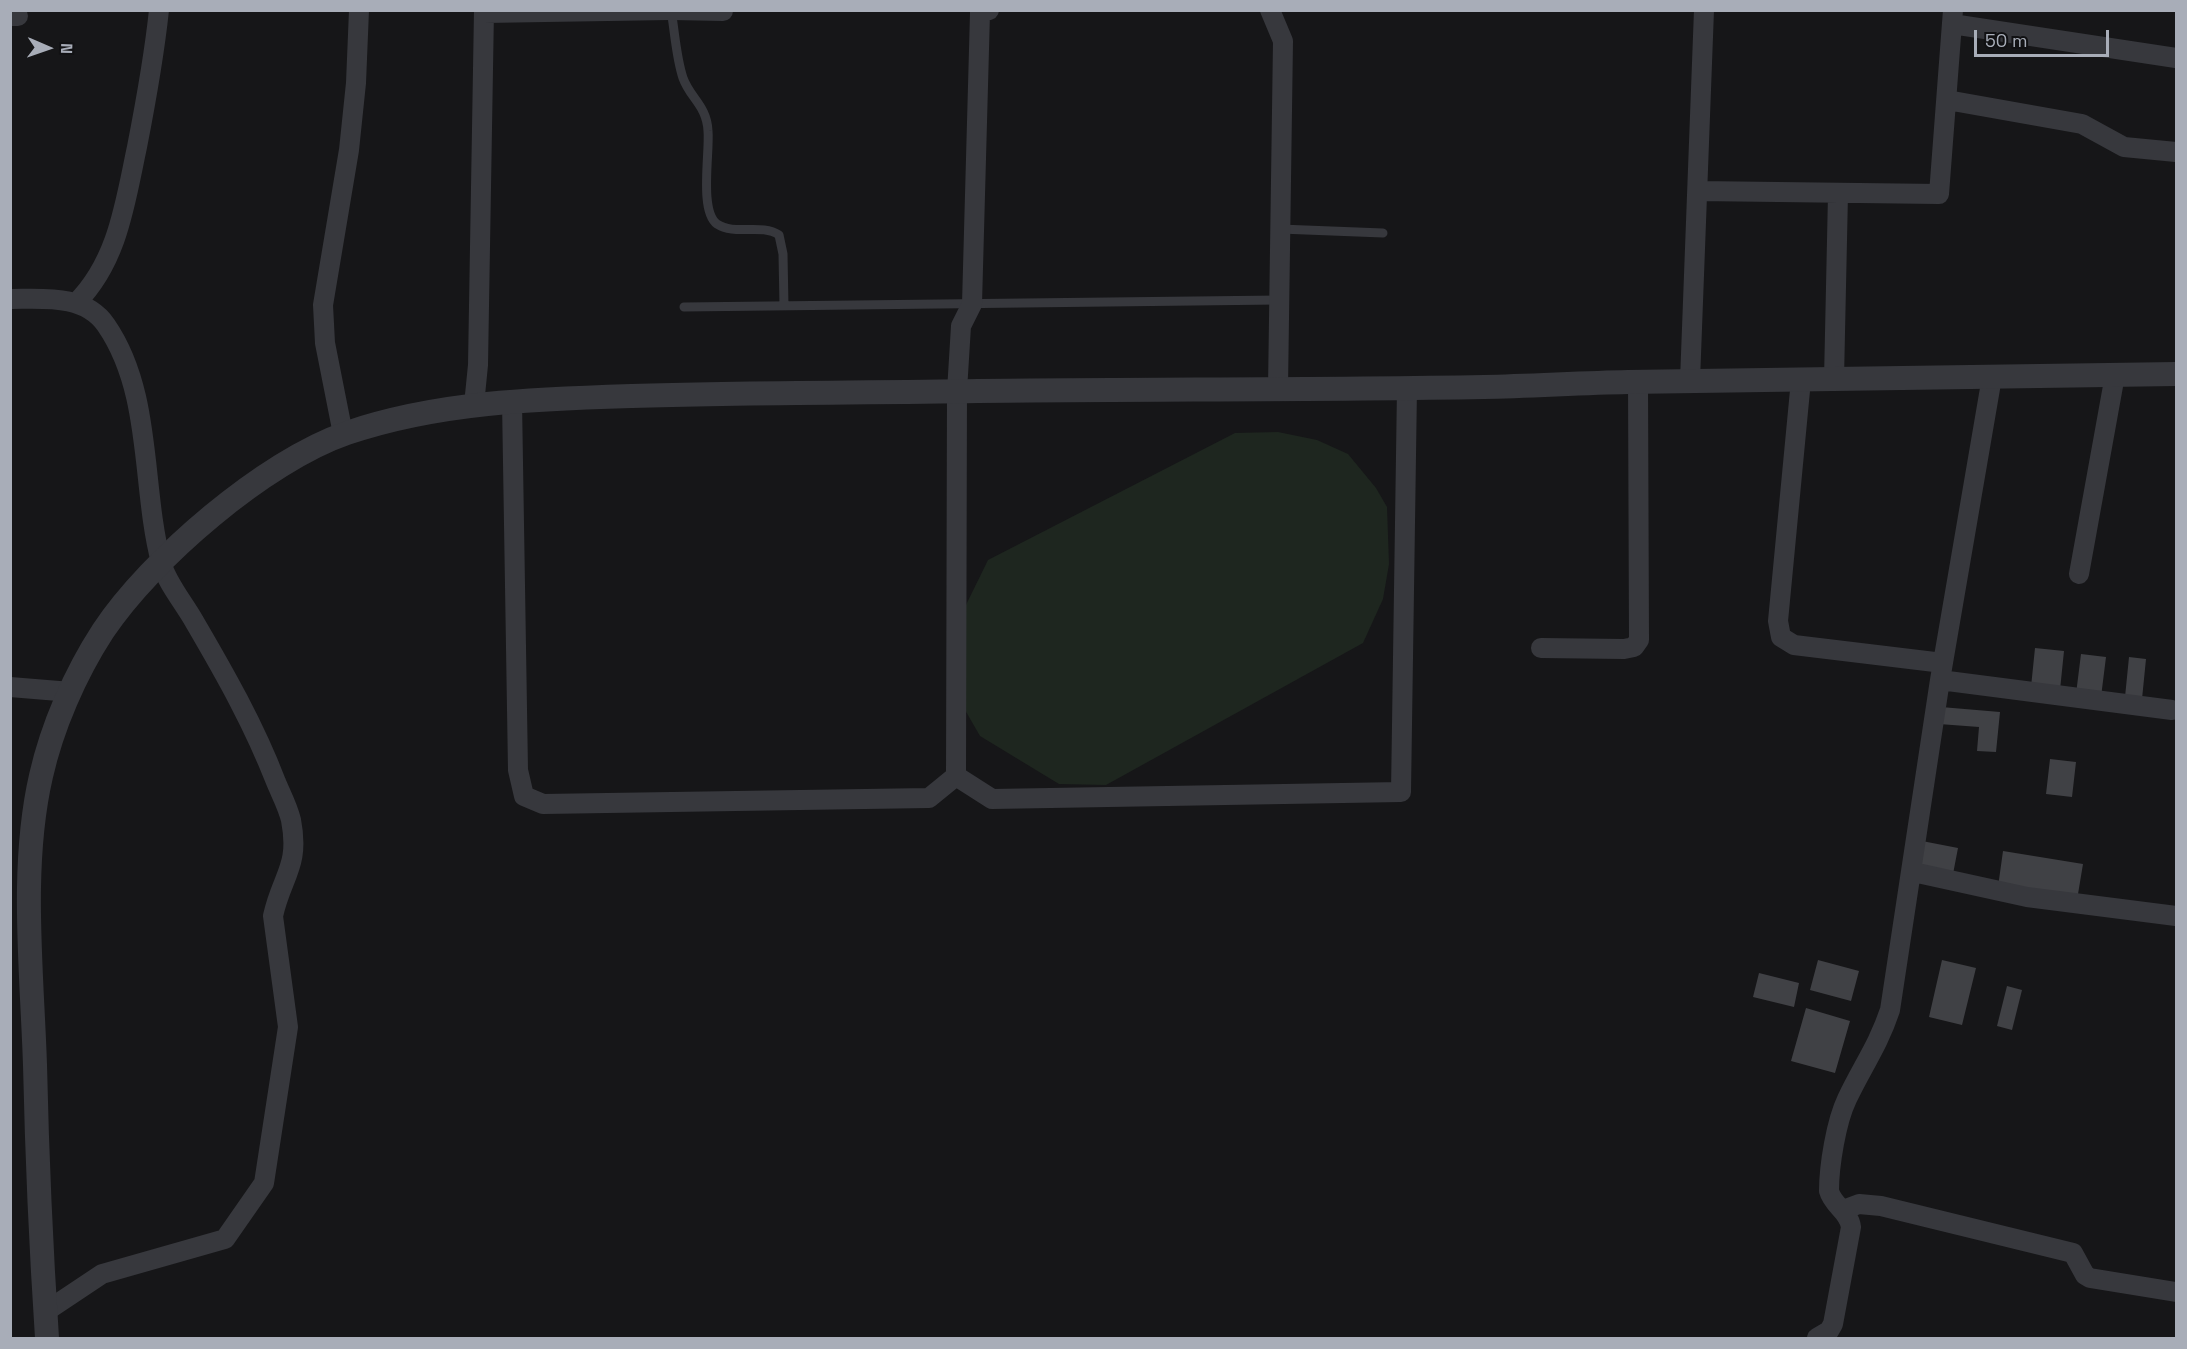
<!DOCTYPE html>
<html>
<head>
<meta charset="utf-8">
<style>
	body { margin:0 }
	#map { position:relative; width:2187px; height:1349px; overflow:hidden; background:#161618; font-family:"Space Grotesk",sans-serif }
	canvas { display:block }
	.frame { position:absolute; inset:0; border:12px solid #a8adb8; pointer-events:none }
	.north { position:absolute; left:18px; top:18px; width:60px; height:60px; -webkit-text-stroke:4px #111113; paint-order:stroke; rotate:92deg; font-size:16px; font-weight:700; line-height:24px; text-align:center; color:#a8adb8 }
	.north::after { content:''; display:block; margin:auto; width:21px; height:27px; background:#a8adb8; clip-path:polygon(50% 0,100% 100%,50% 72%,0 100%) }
	.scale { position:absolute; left:1974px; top:30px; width:135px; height:27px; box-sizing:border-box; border:3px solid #a8adb8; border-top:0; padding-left:8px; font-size:18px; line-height:21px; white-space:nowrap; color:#a8adb8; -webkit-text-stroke:4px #111113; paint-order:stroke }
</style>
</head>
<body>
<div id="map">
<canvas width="2187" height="1349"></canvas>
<div class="frame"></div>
<div class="north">N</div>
<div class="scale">50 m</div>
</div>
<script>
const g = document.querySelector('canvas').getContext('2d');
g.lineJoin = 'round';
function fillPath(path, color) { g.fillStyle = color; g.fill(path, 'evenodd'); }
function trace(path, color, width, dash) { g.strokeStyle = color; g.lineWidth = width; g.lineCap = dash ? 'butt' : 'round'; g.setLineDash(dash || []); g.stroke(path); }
fillPath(new Path2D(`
	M1278,432L1317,440L1348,454L1376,488L1387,507L1389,564L1383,599L1363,643L1106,785L1059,784L980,736L961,703L964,609L988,560L1235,433Z`), '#1e261f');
fillPath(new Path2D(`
	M2035,648L2064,651L2060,690L2031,687Z
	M2081,654L2106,657L2101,697L2076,694Z
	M2129,657L2146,659L2142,699L2125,697Z
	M1941,707L2000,712L1996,752L1977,751L1979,727L1939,724Z
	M2050,759L2076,762L2072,797L2046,794Z
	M1922,841L1958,848L1953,874L1918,867Z
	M2003,851L2083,864L2077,900L1998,887Z
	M1818,960L1859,971L1851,1001L1810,990Z
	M1942,960L1976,968L1962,1025L1929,1017Z
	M1759,973L1799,983L1794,1007L1753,997Z
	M2007,986L2022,990L2012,1030L1997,1026Z
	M1806,1008L1850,1021L1835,1073L1791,1061Z`), '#404145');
trace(new Path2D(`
	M671,10C675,33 676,57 683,78C690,98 707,106 708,131C710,152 699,211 717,224C735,236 761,223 779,235L783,254L784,306
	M1280,229L1383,233
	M684,307L1279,300`), '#37383d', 9);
trace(new Path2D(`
	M672,10L723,11
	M1270,10L1283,41L1278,388
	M484,13L670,10
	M10,16H18
	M1952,24L2176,58
	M1947,100L2082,124L2124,147L2176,152
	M1698,191L1939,194L1953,10
	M10,299C43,299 85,294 106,325C153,393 141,486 161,562C166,582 184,603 194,621C225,674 254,725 276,782C281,794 288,807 291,820C300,867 282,875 273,916L288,1027L264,1183L225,1239L102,1274L45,1312
	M76,303C118,261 125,203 137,147C146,101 154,57 159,10
	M1834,379L1838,194
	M1801,380L1778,621L1781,637L1794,645L1943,663
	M1690,381L1704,10
	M512,401L518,770L524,796L543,804L929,798L956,776L957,391L961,326L972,304L980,13L989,10
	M474,405L478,365L484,10
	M343,434L325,343L323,305L349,150L356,83L359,10
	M2079,574L2115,375
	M1541,648L1624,649L1634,647L1639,640L1638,382
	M1940,680L2172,710
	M10,687L71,692
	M956,776L992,799L1401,792L1407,388
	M1913,872L2027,897L2176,916
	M1843,1210L1859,1204L1881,1206L2073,1253L2085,1275L2090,1278L2176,1292
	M1817,1338L1829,1331L1833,1324L1851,1227C1849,1211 1833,1206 1829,1191C1829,1166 1836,1122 1847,1099C1862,1067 1878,1046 1890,1010L1940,680L1992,377`), '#37383d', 20);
trace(new Path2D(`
	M47,1338C41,1247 37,1156 35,1065C32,972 20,867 41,776C52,727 75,674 103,631C151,559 265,461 347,433C438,402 536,399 632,396C747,392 863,393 978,391C1147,389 1315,390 1484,387C1532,386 1580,383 1628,382C1811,378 1994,376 2176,374`), '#37383d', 24);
</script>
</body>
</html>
